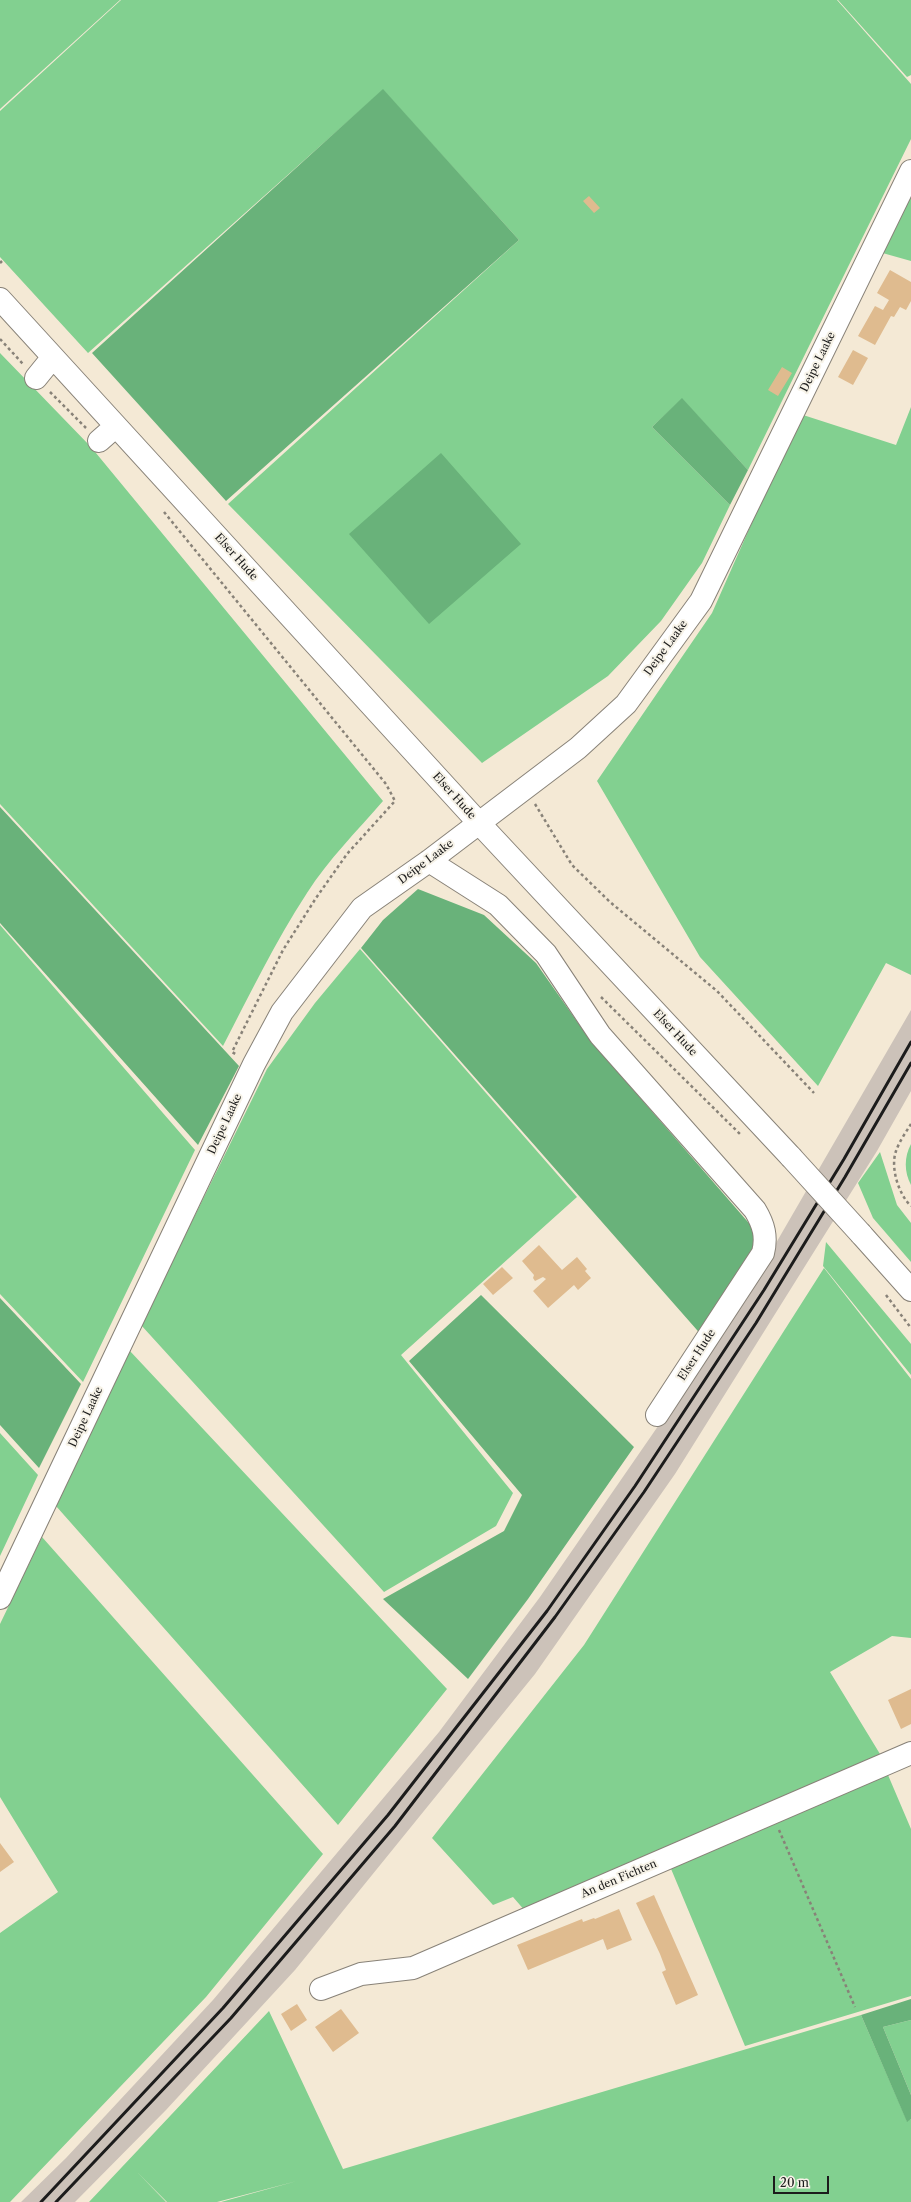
<!DOCTYPE html>
<html>
<head>
<meta charset="utf-8">
<style>
	body { margin:0 }
	#map { position:relative; width:911px; height:2202px; overflow:hidden; background:#f4e9d5; font-family:"Libre Caslon Text",serif }
	canvas { display:block }
	.scale { position:absolute; left:773px; top:2176px; width:56px; height:18px; box-sizing:border-box; border:2px solid #1c1c1c; border-top:0; padding-left:5px; font-size:12px; line-height:14px; white-space:nowrap; color:#1c1c1c; -webkit-text-stroke:3px #f7f3e8; paint-order:stroke }
</style>
</head>
<body>
<div id="map">
<canvas width="911" height="2202"></canvas>
<div class="scale">20 m</div>
</div>
<script>
const g = document.querySelector('canvas').getContext('2d');
g.lineJoin = 'round';
function fillPath(path, color) { g.fillStyle = color; g.fill(path, 'evenodd'); }
function trace(path, color, width, dash) { g.strokeStyle = color; g.lineWidth = width; g.lineCap = dash ? 'butt' : 'round'; g.setLineDash(dash || []); g.stroke(path); }
function drawText(font, color, halo, rows, align = 'center') {
  g.font = font + ' "Libre Caslon Text",serif'; g.lineWidth = 4; g.setLineDash([]); g.textBaseline = 'middle'; g.strokeStyle = halo; g.fillStyle = color; for (const [text, x, y, turn = 0] of rows) {
    g.save(); g.translate(x, y); g.rotate((+turn || 0) * Math.PI / 180); g.textAlign = isNaN(turn) ? turn : align; if (halo) g.strokeText(text, 0, 0); g.fillText(text, 0, 0); g.restore();
  }
}
fillPath(new Path2D(`
	M911,1010V1091L877,1151L675,1474L535,1674L295,1970L166,2110L75,2202H21L66,2158L213,2000L439,1732L540,1597L732,1319Z`), '#ccc2b9');
fillPath(new Path2D(`
	M0,0H120L0,109Z
	M121,0H837L911,84V139L748,470L682,399L652,427L730,505L702,563L661,621L608,676L482,763L228,504L519,240L383,90L88,353L0,257V111Z
	M838,0H911V75L907,77Z
	M911,186V261L879,252Z
	M0,353L91,447L383,801C357,831 328,860 307,893C275,942 250,994 223,1046L0,804Z
	M911,407V975L886,963L818,1086L700,957L597,781L712,613L800,414L896,445Z
	M0,925L195,1150L83,1382L0,1294Z
	M360,949L577,1197L401,1355L513,1493L496,1526L384,1592L141,1325L267,1069L315,1003Z
	M911,1144V1185C904,1172 904,1157 911,1144Z
	M880,1152L897,1205L911,1223V1262L873,1218L858,1183Z
	M826,1242L911,1344V1375L823,1266Z
	M824,1268L911,1379V1638L892,1636L830,1672L880,1754L526,1912L513,1897L493,1905L432,1838L584,1645Z
	M129,1350L447,1689L338,1825L56,1506Z
	M0,1433L38,1475L0,1556Z
	M42,1537L323,1854L206,1997L10,2202H0V1933L58,1892L0,1797V1624Z
	M888,1775L911,1829V1996L745,2046L669,1864Z
	M269,2011L343,2169L861,2015L907,2121L911,2119V2202H221L297,2181L217,2202H167L137,2172L166,2202H89Z
	M911,2020V2095L883,2027Z`), '#82d090');
fillPath(new Path2D(`
	M383,89L519,240L226,501L92,353Z
	M682,398L748,470L730,505L652,427Z
	M441,453L521,544L429,624L349,534Z
	M0,807L239,1066L198,1145L0,923Z
	M418,889L484,915L536,963L590,1040L754,1229L757,1258L704,1338L361,948L383,920Z
	M481,1295L634,1447L528,1599L468,1679L383,1599L504,1531L522,1495L409,1361Z
	M0,1298L81,1384L39,1468L0,1425Z
	M911,1999V2020L883,2027L911,2095V2119L907,2122L861,2015Z`), '#69b27a');
fillPath(new Path2D(`
	M589,196L600,208L594,213L583,201Z
	M890,270L911,282V301L906,310L900,307L894,317L891,316L875,345L858,336L875,306L883,310L889,300L877,293Z
	M853,350L868,358L853,385L838,377Z
	M782,367L792,373L778,396L768,390Z
	M539,1245L562,1270L577,1257L587,1269L585,1271L591,1278L578,1290L574,1285L548,1308L533,1291L546,1279L543,1277L535,1281L533,1278L534,1275L522,1261Z
	M502,1267L513,1278L493,1295L483,1284Z
	M911,1689V1724L901,1729L888,1700Z
	M0,1843L14,1862L0,1872Z
	M654,1895L698,1995L676,2005L662,1972L666,1970L660,1954L636,1903Z
	M619,1909L632,1940L607,1950L603,1939L528,1970L517,1945L582,1919L583,1922L594,1918L595,1919Z
	M297,2004L307,2020L291,2031L281,2014Z
	M341,2009L359,2033L333,2052L315,2027Z`), '#dfbb8f');
const minor = new Path2D(`
	M0,299L478,822L791,1157
	M36,378L53,357
	M99,441L116,426
	M429,861L498,905L546,954L600,1035L755,1210C764,1225 767,1237 763,1253L657,1415
	M861,1234L911,1290
	M0,1598L254,1064L282,1012L362,908L429,861L578,748L626,704L701,601L911,171
	M321,1989L361,1974L413,1968L911,1753`);
trace(minor, '#888278', 24);
trace(new Path2D(`
	M0,263L2,261
	M0,339L23,364
	M50,392L86,428
	M164,512L386,784L395,801L347,854L316,898L283,950L232,1052L237,1055
	M535,804L572,865L610,902L717,991L814,1093
	M601,997L740,1134
	M911,1124C906,1132 899,1142 896,1151C890,1168 899,1195 911,1206
	M886,1295L911,1328
	M779,1830L855,2007`), '#888278', 2.5, [3, 3]);
trace(minor, '#fff', 22);
trace(new Path2D(`
	M41,2202L223,2008L388,1815L547,1611L635,1486L764,1290L844,1159L911,1042
	M56,2202L231,2018L395,1826L555,1617L644,1492L756,1323L845,1177L911,1063`), '#1c1c1c', 3);
const minorBridge = new Path2D(`
	M791,1157L861,1234`);
trace(minorBridge, '#888278', 24, []);
trace(minorBridge, '#fff', 22);
drawText('11px', '#1c1c1c', '#f7f3e8', [
	["Deipe Laake",818,362,-64],
	["Elser Hude",236,557,48],
	["Deipe Laake",666,648,-54],
	["Elser Hude",454,796,48],
	["Deipe Laake",426,862,-37],
	["Elser Hude",675,1033,47],
	["Deipe Laake",225,1124,-65],
	["Elser Hude",697,1355,-57],
	["Deipe Laake",86,1417,-65],
	["An den Fichten",619,1879,-23]
]);
</script>
</body>
</html>
